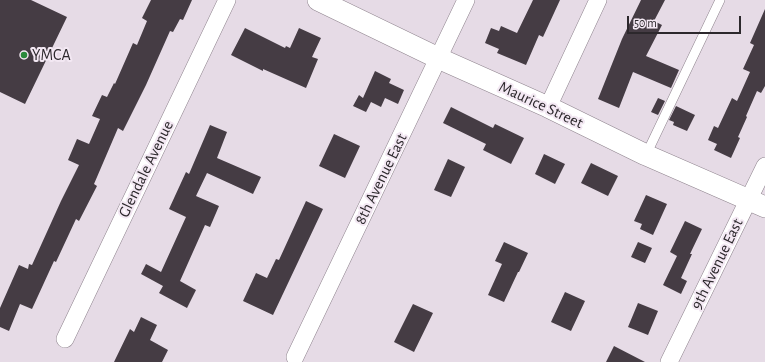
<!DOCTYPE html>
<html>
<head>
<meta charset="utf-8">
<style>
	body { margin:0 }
	#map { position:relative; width:765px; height:362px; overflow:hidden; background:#e6dbe6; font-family:"Alegreya Sans",sans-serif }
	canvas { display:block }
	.scale { position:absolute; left:627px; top:16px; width:114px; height:18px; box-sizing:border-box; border:2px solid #2c282c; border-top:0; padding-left:5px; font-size:12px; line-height:14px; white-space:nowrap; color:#2c282c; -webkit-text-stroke:3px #f3e8f3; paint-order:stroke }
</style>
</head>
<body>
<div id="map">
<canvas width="765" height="362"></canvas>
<div class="scale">50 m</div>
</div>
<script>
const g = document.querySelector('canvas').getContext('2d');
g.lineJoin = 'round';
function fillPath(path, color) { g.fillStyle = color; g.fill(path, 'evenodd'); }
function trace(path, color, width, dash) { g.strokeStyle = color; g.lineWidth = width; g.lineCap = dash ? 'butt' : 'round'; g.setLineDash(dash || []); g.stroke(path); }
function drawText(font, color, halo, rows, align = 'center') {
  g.font = font + ' "Alegreya Sans",sans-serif'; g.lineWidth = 4; g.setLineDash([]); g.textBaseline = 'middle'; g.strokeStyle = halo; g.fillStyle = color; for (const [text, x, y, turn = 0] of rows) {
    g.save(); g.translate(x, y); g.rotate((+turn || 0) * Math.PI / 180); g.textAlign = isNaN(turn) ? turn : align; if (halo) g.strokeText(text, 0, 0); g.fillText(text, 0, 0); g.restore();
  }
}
fillPath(new Path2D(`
	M0,0H31L67,17L25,104L0,92Z
	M151,0H192L183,20L180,19L173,32L170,31L146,85L123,131L118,128L94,184L97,186L79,221L76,219L56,262L54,261L32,309L20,304L9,331L0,327V308L19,265L28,269L29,264L32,265L61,201L79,165L68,160L77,139L89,144L100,119L92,116L102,95L107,97L114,83L115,84L133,43L137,45L147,21L142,18Z
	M533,0H560L543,37L539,35L526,65L497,53L499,49L485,43L491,28L499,31L501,26L517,33Z
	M641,0H665L654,21L662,25L646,56L679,70L671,88L633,72L619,108L598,99L622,39Z
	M765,9V86L761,93L757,91L746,116L747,117L738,137L740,138L731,158L714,150L717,144L708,140L714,126L718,128L732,98L737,101L750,72L743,69L754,45L750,43Z
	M245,28L285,48L286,46L290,48L299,28L321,38L312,57L318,59L306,88L263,69V71L231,55Z
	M375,71L391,79L389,83L404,90L398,104L385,98L381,107L371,102L366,112L353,106L359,95L363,98Z
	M658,98L665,101L658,115L651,112Z
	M676,106L695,115L687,131L673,125L674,122L669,120Z
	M451,107L493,128L495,124L524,138L511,164L483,150L486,144L443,123Z
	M210,125L227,132L217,158L261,177L253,194L207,173L196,196L219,206L210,227L205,225L180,281L196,290L187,308L159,293L163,286L141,274L146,264L161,272L186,217L169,209L186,172L189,174Z
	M334,134L360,146L345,178L319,166Z
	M544,154L565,164L555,184L535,174Z
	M448,159L465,167L451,197L434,190Z
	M591,163L618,176L608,196L581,183Z
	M646,195L667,204L653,235L640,229L642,224L634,221Z
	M306,201L323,209L273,315L243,301L256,273L267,278L276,259L279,260Z
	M685,221L702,229L690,254H692L681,278L687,281L681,294L663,285L677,256L670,252Z
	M504,242L528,253L519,272H518L504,302L488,295L502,264L495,261Z
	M638,242L652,248L645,263L631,257Z
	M565,292L585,301L571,331L551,322Z
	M638,303L658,311L648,335L628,327Z
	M413,304L433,313L414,352L394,342Z
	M141,317L157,325L150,340L168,350L162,362H114L130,329L134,332Z
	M614,346L645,362H606Z`), '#453c44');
const service = new Path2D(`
	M646,155L720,0`);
const minor = new Path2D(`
	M548,107L598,0
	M65,339L227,0
	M295,357L466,0
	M669,362L765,166`);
const tertiary = new Path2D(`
	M318,0L438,58L548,107L646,155L765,207`);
trace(service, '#8e838d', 10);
trace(minor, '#8e838d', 18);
trace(tertiary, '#8e838d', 22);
trace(service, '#fff', 9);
trace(minor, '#fff', 17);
trace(tertiary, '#fff', 21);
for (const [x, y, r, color] of [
	[24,55,4,"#2b8a3c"]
]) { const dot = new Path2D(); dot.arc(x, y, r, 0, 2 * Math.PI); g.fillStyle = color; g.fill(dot); trace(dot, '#f3e8f3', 1.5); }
drawText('16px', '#2c282c', '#f3e8f3', [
	["YMCA",32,55]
], 'left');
drawText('16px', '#2c282c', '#f3e8f3', [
	["Maurice Street",541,105,25],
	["Glendale Avenue",146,169,-64],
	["8th Avenue East",381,179,-64],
	["9th Avenue East",717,264,-64]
]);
</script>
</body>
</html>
